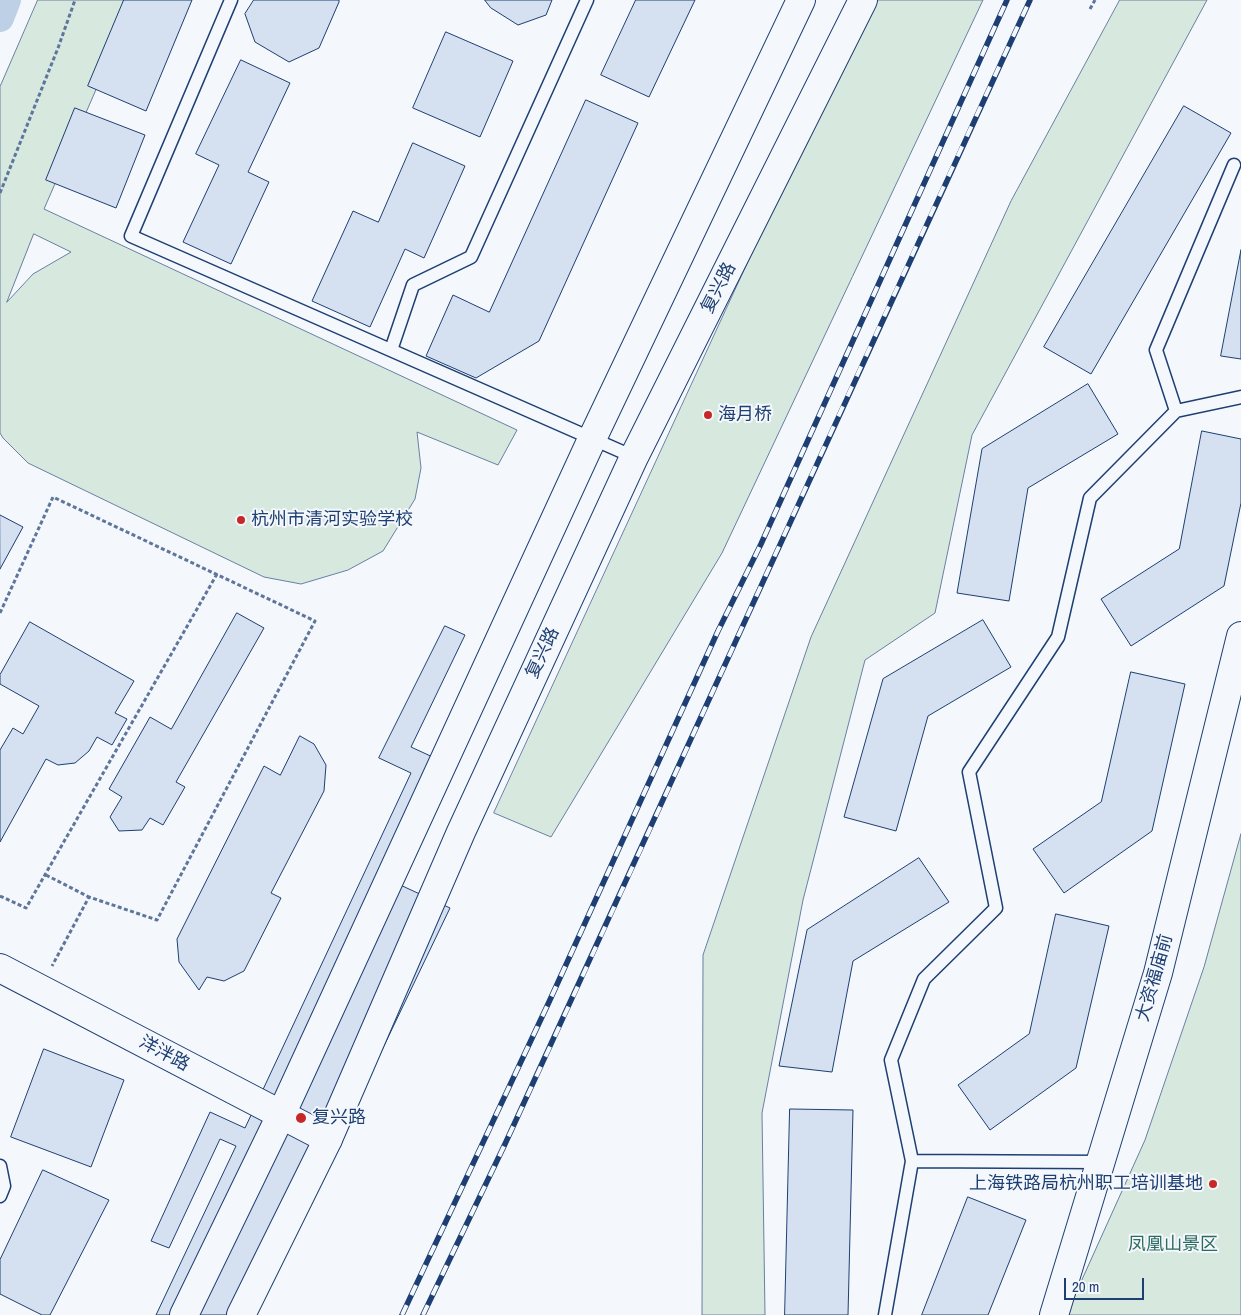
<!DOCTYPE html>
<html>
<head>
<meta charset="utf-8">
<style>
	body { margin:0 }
	#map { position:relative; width:1241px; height:1315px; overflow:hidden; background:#f4f7fb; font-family:"Archivo Narrow",sans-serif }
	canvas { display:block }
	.scale { position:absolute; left:1064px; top:1278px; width:80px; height:22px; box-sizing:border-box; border:2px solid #1d3f73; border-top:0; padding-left:6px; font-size:15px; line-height:18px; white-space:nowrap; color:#1d3f73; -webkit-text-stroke:4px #f4f7fb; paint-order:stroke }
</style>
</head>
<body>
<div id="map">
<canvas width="1241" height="1315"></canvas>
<div class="scale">20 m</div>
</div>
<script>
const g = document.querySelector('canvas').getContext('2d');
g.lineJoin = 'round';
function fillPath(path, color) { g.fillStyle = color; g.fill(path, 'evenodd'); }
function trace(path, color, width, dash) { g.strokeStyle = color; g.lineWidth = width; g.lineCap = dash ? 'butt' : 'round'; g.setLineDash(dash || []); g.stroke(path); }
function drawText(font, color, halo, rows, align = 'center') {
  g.font = font + ' "Archivo Narrow","Noto Sans SC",sans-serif'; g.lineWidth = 4; g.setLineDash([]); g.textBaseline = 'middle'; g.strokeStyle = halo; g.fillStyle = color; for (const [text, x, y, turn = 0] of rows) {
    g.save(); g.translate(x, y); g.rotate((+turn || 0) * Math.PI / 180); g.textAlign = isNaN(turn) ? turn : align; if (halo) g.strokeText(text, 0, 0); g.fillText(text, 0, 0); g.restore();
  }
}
const green = new Path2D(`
	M38,0H135L44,209L517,430L498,465L417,432L421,468L415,499L383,551L348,570L301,584L264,577L28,463L3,438L0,433V87ZM34,234L71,252L33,274L7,302Z
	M869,0H983L722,553L551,837L494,813Z
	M1120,0H1207L972,435L935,613L865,660L803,900L762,1113L765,1315H702L703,955L811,637L1011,201Z
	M1241,834V1315H1066L1145,1140L1204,967Z`);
fillPath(green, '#d7e8df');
trace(green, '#687fa3', 1);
trace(new Path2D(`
	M0,18L7,0`), '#bed0e5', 28);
const building = new Path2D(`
	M124,0H192L146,111L88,86Z
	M254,0H339V2L319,48L289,62L255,42L245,14Z
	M485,0H552L546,15L518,25L491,8Z
	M636,0H695L649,97L601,75Z
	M446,32L513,61L480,137L413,108Z
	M241,60L290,83L248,172L269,182L231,264L183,242L219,165L196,154Z
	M586,100L638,123L539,341L476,378L426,356L453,295L489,312Z
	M1184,106L1231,133L1091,374L1044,347Z
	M75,108L145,135L116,208L46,180Z
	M413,143L465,166L424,258L405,249L370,327L312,301L353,211L378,222Z
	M1241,250V359L1221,356Z
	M1088,384L1118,434L1028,488L1009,601L957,593L982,449Z
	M1202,431L1241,439V503L1224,586L1131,646L1101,599L1179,549Z
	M0,515L23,527L0,569Z
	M237,613L264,628L176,782L185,787L163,825L150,818L142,830L119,831L110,817L122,797L109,789L150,717L171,729Z
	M983,620L1011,667L928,716L896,831L844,817L883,679Z
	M30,622L134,681L115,713L127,719L112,745L97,737L89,751L75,763L58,765L46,759L0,842V750L13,728L23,734L39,706L0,684V675Z
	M445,626L465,635L411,747L437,759L383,877L450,908L255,1315H156L236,1146L220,1139L169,1248L151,1241L210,1112L245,1128L411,773L379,758Z
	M1131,672L1185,684L1152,831L1064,893L1033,849L1101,802Z
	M300,736L314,744L326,765L324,791L271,893L281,898L244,971L224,981L207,977L199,990L179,962L177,939L264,766L280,775Z
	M919,858L949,902L853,961L832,1072L779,1066L807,930Z
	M1056,914L1109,926L1076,1068L990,1130L958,1085L1029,1034Z
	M44,1049L124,1080L91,1167L11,1137Z
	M790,1109L853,1110L848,1315H785Z
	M43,1170L109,1200L50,1315H42L0,1294V1260Z
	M968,1197L1026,1220L988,1315H922Z`);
fillPath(building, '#d5e0f0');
trace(building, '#1d3f73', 1);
const lane = new Path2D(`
	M231,0L131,236L634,457
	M391,350L413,285L471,257L587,0
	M1176,411L1156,350L1234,165
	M912,1161L1100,1162
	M0,1166L4,1186L0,1196
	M885,1315L912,1161L891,1060L924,979L996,908L969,772L1058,637L1090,498L1176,411L1241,397`);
const secondary = new Path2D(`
	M0,968L328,1139
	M1054,1315L1158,973L1241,636`);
const primary = new Path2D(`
	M184,1315L281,1115L592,439L801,0
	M241,1315L328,1139L461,832L634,457L863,0`);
trace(lane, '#1d3f73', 15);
trace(secondary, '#1d3f73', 30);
trace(primary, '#1d3f73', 30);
trace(new Path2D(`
	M1090,9L1095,0
	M0,193L58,48L75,0
	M0,613L53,497L315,621L157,920L89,897L52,966
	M46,875L89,897
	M0,896L26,908L217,574`), '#5e769c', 3, [4, 2.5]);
trace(lane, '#f4f7fb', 12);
trace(secondary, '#f4f7fb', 28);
trace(primary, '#f4f7fb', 28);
const rail = new Path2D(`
	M402,1315L549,1002L718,631L761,544L1007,0
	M423,1315C450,1258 478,1201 505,1144C681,764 853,381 1030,0`);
trace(rail, '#1d3f73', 5.5);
trace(rail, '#f4f7fb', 4, [11]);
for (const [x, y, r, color] of [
	[708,415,5,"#c62828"],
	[241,520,5,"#c62828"],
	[301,1118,6,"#c62828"],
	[1213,1184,5,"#c62828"]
]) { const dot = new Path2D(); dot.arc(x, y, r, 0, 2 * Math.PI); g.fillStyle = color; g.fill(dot); trace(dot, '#f4f7fb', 2); }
drawText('18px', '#1d3f73', '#f4f7fb', [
	["复兴路",719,288,-63],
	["复兴路",543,653,-65],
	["大资福庙前",1155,978,-74],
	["洋泮路",164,1054,28]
]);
drawText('18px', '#1d3f73', '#f4f7fb', [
	["海月桥",718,415],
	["杭州市清河实验学校",251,520],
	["复兴路",312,1118],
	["上海铁路局杭州职工培训基地",1203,1184,"right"]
], 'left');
drawText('18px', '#2c6c60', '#f4f7fb', [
	["凤凰山景区",1173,1245]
]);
</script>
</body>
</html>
